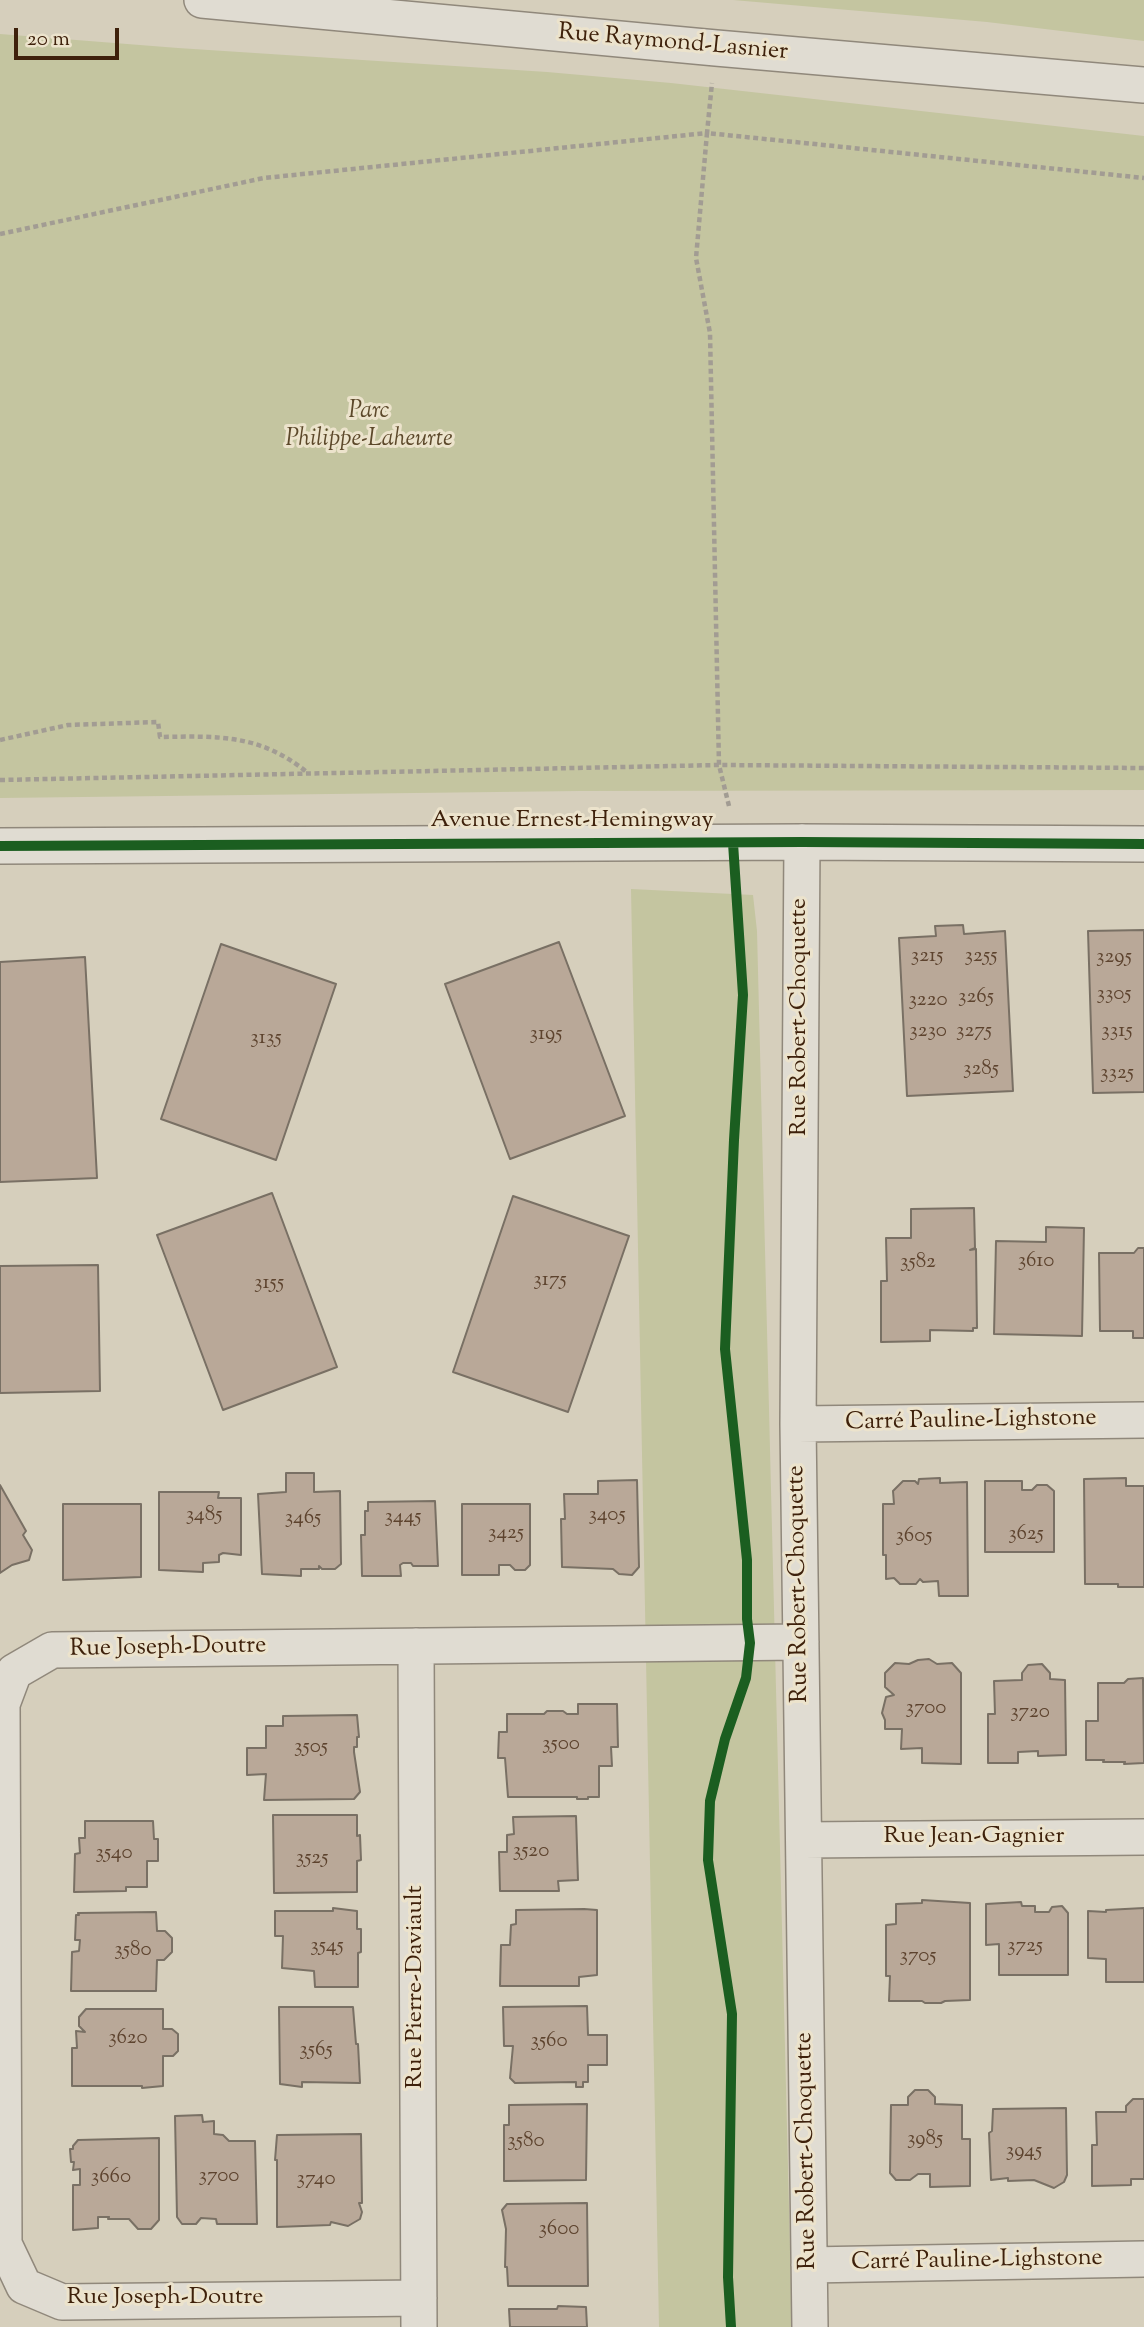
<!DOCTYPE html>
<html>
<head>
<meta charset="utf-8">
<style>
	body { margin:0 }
	#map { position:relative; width:1144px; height:2327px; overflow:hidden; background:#d6cfbc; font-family:"Sorts Mill Goudy",serif }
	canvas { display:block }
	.scale { position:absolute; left:14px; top:28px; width:105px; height:32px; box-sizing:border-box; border:4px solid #3e210b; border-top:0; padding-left:9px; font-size:21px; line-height:24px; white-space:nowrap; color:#3e210b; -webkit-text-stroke:5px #ece3cc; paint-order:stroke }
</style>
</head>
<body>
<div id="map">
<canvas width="1144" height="2327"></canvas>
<div class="scale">20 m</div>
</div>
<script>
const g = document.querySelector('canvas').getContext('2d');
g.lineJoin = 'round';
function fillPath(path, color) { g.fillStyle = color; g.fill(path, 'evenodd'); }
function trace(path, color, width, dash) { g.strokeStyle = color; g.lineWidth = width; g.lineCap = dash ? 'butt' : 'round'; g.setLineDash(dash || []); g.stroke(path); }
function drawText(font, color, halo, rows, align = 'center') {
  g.font = font + ' "Sorts Mill Goudy",serif'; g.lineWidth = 6; g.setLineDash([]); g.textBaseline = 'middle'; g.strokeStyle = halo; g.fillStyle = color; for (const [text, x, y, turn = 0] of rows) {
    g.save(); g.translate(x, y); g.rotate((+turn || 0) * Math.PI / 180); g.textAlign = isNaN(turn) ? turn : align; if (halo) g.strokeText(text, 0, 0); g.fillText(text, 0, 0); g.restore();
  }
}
fillPath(new Path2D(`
	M733,0H1144V41L987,22Z
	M0,34L178,48L547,72L671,83L1144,136V790L579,791L0,798Z
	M631,889L753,895L757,931L792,2327H659Z`), '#c4c5a0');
const building = new Path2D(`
	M963,925L964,934L1005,931L1013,1091L907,1096L899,938L936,936L935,926Z
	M1144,930V1092L1093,1093L1088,931Z
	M559,942L625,1116L510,1159L445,984Z
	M221,944L336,984L276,1160L161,1119Z
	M85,957L97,1178L0,1182V962Z
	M272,1193L337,1367L223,1410L157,1235Z
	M513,1196L629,1236L568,1412L453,1372Z
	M974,1208L975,1248L970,1250L976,1249L977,1328H973V1331L930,1330V1341L881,1342V1281H887L886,1238H911V1209Z
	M1046,1227L1084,1228L1082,1336L994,1334L996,1241L1046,1242Z
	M1138,1248H1144V1338H1133V1331H1100L1099,1253H1134Z
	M98,1265L100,1391L0,1393V1266Z
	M286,1473H314V1492L340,1491L341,1564L335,1569H322L319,1566V1569H301V1576L262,1574L258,1494L286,1492Z
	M940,1478V1483L967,1482L968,1596H939L938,1581L923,1582L920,1579L916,1584H900L894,1578L886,1579V1555H883V1504H894L893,1491L903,1481H915L918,1484L919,1479Z
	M1126,1478V1486H1144V1587H1118V1584H1085L1084,1479Z
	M637,1480L639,1567L632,1575L619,1574L613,1569L562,1567L561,1519H565L564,1494H598V1481Z
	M985,1481H1022V1490H1032L1037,1485H1047L1054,1491V1552H985Z
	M0,1485L26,1531L23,1535L32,1550L29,1560L12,1565L0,1573Z
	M159,1492H219L218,1498H241V1555L223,1553L219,1555V1562L203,1563V1572L159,1570Z
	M435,1501L438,1566H413L411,1563H403L400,1565L401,1576H362L361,1535H365V1511H368V1502Z
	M63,1504H141V1577L63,1580Z
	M462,1504H530V1565L525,1570H515L510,1565H499V1575H462Z
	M929,1659L937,1664L952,1663L961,1673V1764L922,1763V1748L901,1749L902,1729H885V1720L882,1713L886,1697L894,1695L885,1687V1673L895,1663L909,1664L918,1660Z
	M1042,1664L1050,1673V1679L1065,1680L1066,1755L1038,1756V1751L1018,1752V1763H988V1714H995L994,1681L1022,1680V1673L1028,1665Z
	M1143,1678L1144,1763L1124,1764L1125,1762H1103L1104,1760H1086V1721H1098V1683H1124L1128,1679Z
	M578,1704H617L618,1747H611L612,1766H599V1797H588V1799H577V1797H508L505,1758H498L499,1732H507V1714H544L547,1711H563L567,1714H578Z
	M357,1715L359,1737H357V1747H354V1752L360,1792L354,1799L264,1800L266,1774L247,1775V1748H266V1726H283V1716Z
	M273,1815H357V1836L360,1835L361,1860L357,1861V1892L274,1893Z
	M576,1816L578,1880L558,1881L559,1891H500L499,1852H507V1835L514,1834L513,1817Z
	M85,1821H153L154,1839H158V1861H147V1887H126V1891L74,1892L75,1854L80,1853L79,1838H85Z
	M922,1900L970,1903V2000L945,2001L941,2003H925L922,2001H889L890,1976H886V1925L896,1924V1904L922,1903Z
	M1021,1902L1022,1906H1035V1912H1049L1052,1907L1062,1906L1068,1913V1975H999V1944L986,1945V1904Z
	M333,1908L357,1911V1929H361V1952L358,1953V1987H315L314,1971L282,1968L283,1936H275V1911H333Z
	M1144,1908V1982H1106V1959L1088,1958V1911L1106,1912V1910Z
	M584,1909L597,1910V1975L579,1977V1986H500L501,1945H510L511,1925L516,1924V1910Z
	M156,1912L157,1931H165L172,1938V1952L164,1960H157L156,1991H71L72,1952L79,1951L80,1940H75L76,1915H79L78,1913Z
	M587,2006L588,2035H607V2065H588V2082H583V2087H576V2082L515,2083L510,2078L513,2046H504L503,2007Z
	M279,2007H353L356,2044H358L360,2083L302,2082V2087L280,2084Z
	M86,2009H163V2029H172L178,2034V2051L173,2056H163V2086L142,2088V2086H72V2048H77L76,2031L85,2032L79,2026V2017Z
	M915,2090H928L935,2097V2104L962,2105V2139H970V2186L930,2187V2174H918L910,2180H896L890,2173L891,2105H908V2097Z
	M1133,2099H1144V2179H1131V2185L1092,2186V2145H1097L1096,2112H1126V2106Z
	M587,2104L586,2180L504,2181V2125H509V2105Z
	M1066,2108L1067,2175L1064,2182L1054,2188L1034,2180L1008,2181V2178L991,2180L989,2133L992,2131L993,2109Z
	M202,2115L203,2122L214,2121V2134L223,2135L229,2141H255L257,2224H217L216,2219L201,2218L196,2224H182L177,2217L175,2116Z
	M361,2134L362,2203H359L362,2212L360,2219L348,2226L331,2222L330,2225L277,2227V2160H275L277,2135Z
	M159,2138V2220L151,2229H138L129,2219H108L109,2217H98V2228L73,2230V2185H80V2169L73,2170L74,2162H71L70,2149H73V2146L78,2140Z
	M587,2203L588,2286H508L507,2267H505L506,2229L502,2210L507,2204Z
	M558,2306L586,2307L587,2327H510L509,2309H557Z`);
fillPath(building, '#b9a898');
trace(building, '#797064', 2);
const street = new Path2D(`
	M202,0L716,48L1144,85
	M802,842L798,1424L810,2327
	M0,846L802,842L1144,844
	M798,1424L1144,1420
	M416,1646L419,2327
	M804,1840L1144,1837
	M809,2265L1144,2259
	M419,2298L62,2302L24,2286L4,2244L2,1704L14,1672L52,1650L801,1642`);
trace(street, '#90887b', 38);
trace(new Path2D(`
	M0,234L264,178L707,133L712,83
	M0,740L68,725L158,722L160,737C219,736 260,734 308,773
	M0,780L719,765L1144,768
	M729,806L719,765L710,333L696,258L707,133L1144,178`), '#a29c93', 4.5, [5, 3.5]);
trace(street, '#e0dcd2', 35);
trace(new Path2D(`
	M0,846L802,842L1144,844
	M731,2327L728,2277L732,2014L708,1860L710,1801L725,1739L746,1678L750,1643L747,1619V1560L725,1349L734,1140L743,995L733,843`), '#1b5e20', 10);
drawText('21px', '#5d432e', null, [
	["3215",927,957],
	["3255",981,957],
	["3295",1114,958],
	["3305",1114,995],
	["3265",976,998],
	["3220",928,1001],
	["3230",928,1032],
	["3275",974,1032],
	["3315",1117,1032],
	["3195",546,1035],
	["3135",266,1039],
	["3285",981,1070],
	["3325",1117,1074],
	["3610",1036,1262],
	["3582",918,1263],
	["3175",550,1281],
	["3155",269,1284],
	["3485",204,1516],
	["3405",607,1516],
	["3445",403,1518],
	["3465",303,1519],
	["3425",506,1534],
	["3625",1026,1535],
	["3605",914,1537],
	["3700",926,1709],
	["3720",1030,1713],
	["3500",561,1745],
	["3505",311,1748],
	["3520",531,1852],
	["3540",114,1854],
	["3525",312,1859],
	["3545",327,1947],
	["3725",1025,1947],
	["3580",133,1951],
	["3705",918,1957],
	["3620",128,2039],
	["3560",549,2042],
	["3565",316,2051],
	["3985",925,2140],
	["3580",526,2142],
	["3945",1024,2152],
	["3700",219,2177],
	["3660",111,2178],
	["3740",316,2180],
	["3600",559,2230]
]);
drawText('24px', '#3e210b', '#ece3cc', [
	["Rue Raymond-Lasnier",673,44,5],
	["Avenue Ernest-Hemingway",572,822],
	["Rue Robert-Choquette",801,1017,-90],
	["Carré Pauline-Lighstone",971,1422,-1],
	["Rue Robert-Choquette",800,1584,-91],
	["Rue Joseph-Doutre",168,1649,-1],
	["Rue Jean-Gagnier",974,1838],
	["Rue Pierre-Daviault",417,1987,-90],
	["Rue Robert-Choquette",808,2151,-91],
	["Carré Pauline-Lighstone",977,2262,-1],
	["Rue Joseph-Doutre",165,2299]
]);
drawText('italic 24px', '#5c482a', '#ece3cc', [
	["Parc",369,413],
	["Philippe-Laheurte",369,441]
]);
</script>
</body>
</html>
